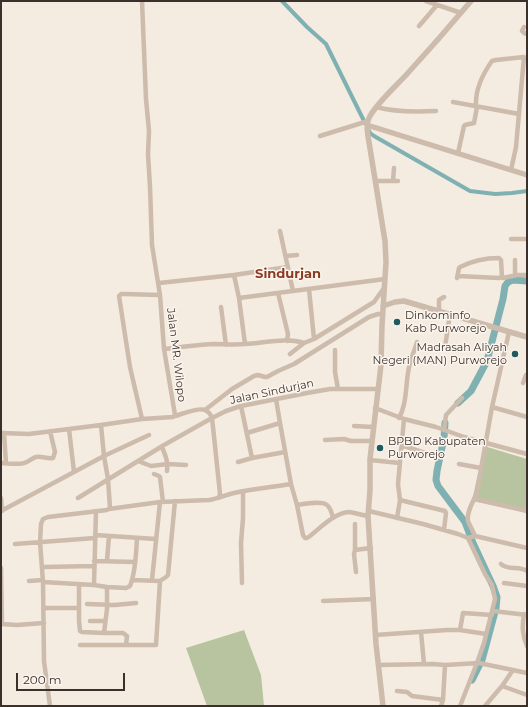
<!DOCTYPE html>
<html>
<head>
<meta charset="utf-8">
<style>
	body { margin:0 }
	#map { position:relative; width:528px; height:707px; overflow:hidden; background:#f4ebe1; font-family:Montserrat,sans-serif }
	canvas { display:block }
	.frame { position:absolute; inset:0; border:2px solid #3b302b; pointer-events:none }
	.scale { position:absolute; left:16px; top:673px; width:109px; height:18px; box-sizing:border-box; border:2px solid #3b302b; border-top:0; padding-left:5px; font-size:12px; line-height:14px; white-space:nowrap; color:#3b302b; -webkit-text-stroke:3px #fbf5ee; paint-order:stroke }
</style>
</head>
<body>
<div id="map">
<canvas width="528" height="707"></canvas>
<div class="frame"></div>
<div class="scale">200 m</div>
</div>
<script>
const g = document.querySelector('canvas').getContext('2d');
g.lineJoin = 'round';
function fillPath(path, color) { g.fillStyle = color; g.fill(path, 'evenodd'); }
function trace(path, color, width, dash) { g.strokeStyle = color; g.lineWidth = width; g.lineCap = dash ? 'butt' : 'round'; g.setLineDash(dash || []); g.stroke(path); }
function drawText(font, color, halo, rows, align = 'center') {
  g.font = font + ' Montserrat,sans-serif'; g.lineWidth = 3; g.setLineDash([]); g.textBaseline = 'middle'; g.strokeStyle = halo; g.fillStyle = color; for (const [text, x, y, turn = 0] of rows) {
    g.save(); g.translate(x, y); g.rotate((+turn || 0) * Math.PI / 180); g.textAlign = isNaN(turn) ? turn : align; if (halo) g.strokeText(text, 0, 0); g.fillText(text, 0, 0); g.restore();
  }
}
fillPath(new Path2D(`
	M484,446L527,459V512L472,501Z
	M244,630L261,675L264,706H207L186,648Z`), '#b8c4a0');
trace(new Path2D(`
	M282,1L307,27L326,44L365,123
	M368,129L370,133L374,136L470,191L495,194L512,193L527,191`), '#7fb0b2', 4);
trace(new Path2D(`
	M458,403L471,391L487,361L503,299L505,286L508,282L513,280L527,281
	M445,423L444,438L437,471L436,480L438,486L465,522L473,543L493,586L497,597L496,608L482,660L472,680`), '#7fb0b2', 7);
trace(new Path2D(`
	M426,1L461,13
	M419,26L437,5
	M524,27L522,31L524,33L527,34
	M453,102L519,114
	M476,106C475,89 482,75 492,61L496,60L524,57L516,147L511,170
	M376,107C395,112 417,112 436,111
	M320,136L368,121
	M458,153L464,126L465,125L474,123L477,107
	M375,181H398
	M393,181L394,168
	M280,231L293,291
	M511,239H527
	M286,256L297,255
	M515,260V275
	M234,275L239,298L245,344
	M458,276L499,278L502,277
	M457,278L459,268L460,267C472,261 485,258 499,258L501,260L502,277L503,278L517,275H527
	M159,283L234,275L288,267
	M309,289L314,339
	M278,293L288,334L287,341
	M239,298L385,279
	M221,307L226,345
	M439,311V300L444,297
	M435,347L442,349L445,347L450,314
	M164,349C181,347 197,345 214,344C224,344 235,345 245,344C265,343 285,337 304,343
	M335,350V372L338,389
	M290,354L304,343L314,339L374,302L384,288
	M523,383L526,375
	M241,406L252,458
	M492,407L527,417
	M375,408L404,419L436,427L464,437L527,454
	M205,410L232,389L254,376L258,375L265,377H267L278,371L294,364L369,317L378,314H383
	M175,416C182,414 199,407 205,410C208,411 211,415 212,418
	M212,418L213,427L219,484L220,494L219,497
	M399,418C408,402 405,380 410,363C412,356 415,349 417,342
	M142,419L130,367L119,296L121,294H124L160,295
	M354,426L373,427
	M69,429L74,472
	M444,430L446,415L462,398
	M1,433L29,434L101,425
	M4,433L6,463
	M247,433L280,423
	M325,440L344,439L351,441H372
	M401,445L437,457
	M162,447C166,457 168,461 167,471
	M370,460L400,463
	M138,461L151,466L168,464L186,465
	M238,462L252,458L285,452
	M1,463C7,463 19,465 24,463C29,462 32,458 36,457C42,456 47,459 53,458L55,452L50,431
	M459,464L481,468
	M154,474L159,476L160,477L163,502
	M291,484L297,505L303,535L305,538H307L310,536C320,528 336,512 349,512C355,513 362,515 368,516
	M1,498L2,511
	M78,498L164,445L212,418L226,411L241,406L307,393L330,389H378
	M475,499L527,511
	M400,500L445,511L446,513L444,530
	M297,505C304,504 324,500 328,506C331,509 332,514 333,518
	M109,509L160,502L209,500C218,499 225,495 234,493C253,489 272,487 291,484L280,423L276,399
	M1,511L104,456L149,435
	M96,511L94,585L107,587V609L104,633H123L127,636L126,645
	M369,511L423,524L458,534L468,538L475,536L527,548
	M397,518L400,500L398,484L404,419
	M355,524V550L371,548
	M95,535L156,539
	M475,536C473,531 470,526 468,521C466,512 474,501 477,492L492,407L509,332
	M15,544L95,538
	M355,550L354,554L356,572
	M94,561L135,562
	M107,561L109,536
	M501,564C508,571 519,565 527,571
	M43,567L94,566
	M1,568L2,624
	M132,580L160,581
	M152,580L160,502
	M29,581L43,580
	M43,582L94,585
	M242,583L241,543L243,518V492
	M504,583L527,586
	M79,584V621L80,631L82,632L104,633
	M107,587L126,588L130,586C136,571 136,553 137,538
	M323,601L374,599
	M87,604L115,605L136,603
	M44,608H79
	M493,611L527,615
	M524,614C522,626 522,635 527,646
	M90,621H105
	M1,624L17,625L44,623
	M460,630L463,613L492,615
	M421,632L424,664
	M375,635L447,630H460L486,634
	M80,645H156L160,581L166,577L168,575L175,501
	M378,665L433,664L445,665L479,663L527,673
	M502,686L527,695
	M397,691L407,692L412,696L443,700
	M50,706L44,661L43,582L40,542L41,524L43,519L48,517L107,510L110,508L108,479L104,456L101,425L142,419L173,417L175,415L164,349L160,295L152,245L150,187L148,154L149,131L146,99L142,1
	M441,706L443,700L445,665
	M460,706L477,663L484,643L495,599L492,585L485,574L468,538
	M485,706L502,686L513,670`), '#cdbbac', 4.5);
trace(new Path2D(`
	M367,125L527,175
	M383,306L395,302L404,301L527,337
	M383,706L376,644L368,516L370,490V459L381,365L382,325L386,262L385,241L368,136C367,129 366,122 370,116C378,102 396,86 407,74C429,50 450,26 471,1`), '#cdbbac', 5.5);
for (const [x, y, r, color] of [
	[397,322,4,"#1f5a5e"],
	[515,354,4,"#1f5a5e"],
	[380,448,4,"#1f5a5e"]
]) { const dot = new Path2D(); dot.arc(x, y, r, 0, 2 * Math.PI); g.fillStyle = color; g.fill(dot); trace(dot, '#fbf5ee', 1.5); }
drawText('11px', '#3b302b', '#fbf5ee', [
	["Dinkominfo",405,316],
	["Kab Purworejo",405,329],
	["Madrasah Aliyah",507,348,"right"],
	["Negeri (MAN) Purworejo",507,361,"right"],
	["BPBD Kabupaten",388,442],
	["Purworejo",388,455]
], 'left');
drawText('11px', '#3b302b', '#fbf5ee', [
	["Jalan MR. Wilopo",176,355,83],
	["Jalan Sindurjan",272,392,-12]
]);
drawText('bold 13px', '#8c3b22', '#fbf5ee', [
	["Sindurjan",288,274]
]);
</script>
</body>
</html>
